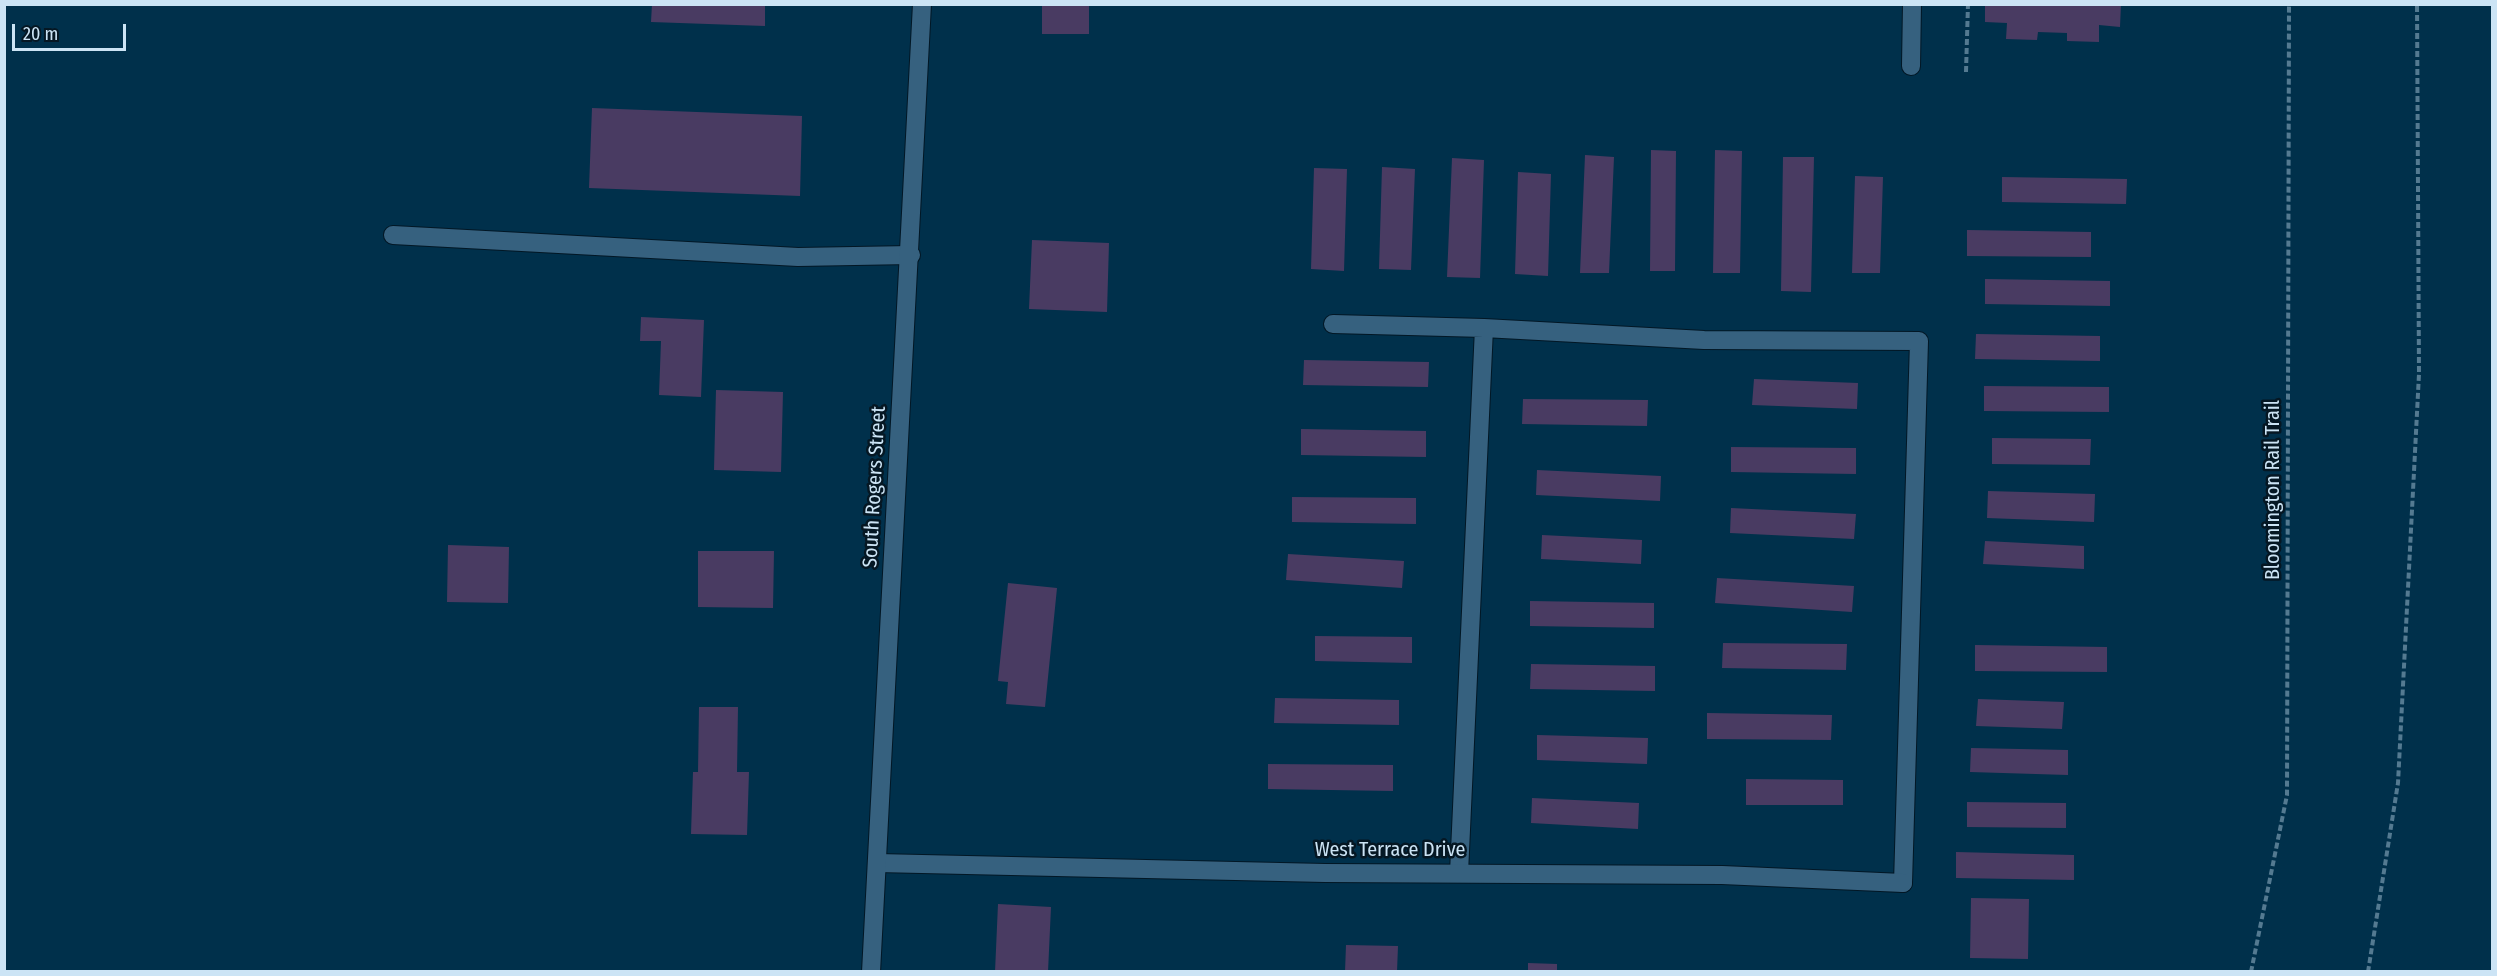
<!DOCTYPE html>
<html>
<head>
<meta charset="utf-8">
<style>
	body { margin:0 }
	#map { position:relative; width:2497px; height:976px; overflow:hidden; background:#00304b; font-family:"Fira Sans Condensed",sans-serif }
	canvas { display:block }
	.frame { position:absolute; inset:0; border:6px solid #cce4f5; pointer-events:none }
	.scale { position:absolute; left:12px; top:24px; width:114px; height:27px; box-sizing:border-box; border:3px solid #cce4f5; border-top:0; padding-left:8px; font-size:18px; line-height:21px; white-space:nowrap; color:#cce4f5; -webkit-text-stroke:4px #051723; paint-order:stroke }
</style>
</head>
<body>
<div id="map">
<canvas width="2497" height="976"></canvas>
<div class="frame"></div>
<div class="scale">20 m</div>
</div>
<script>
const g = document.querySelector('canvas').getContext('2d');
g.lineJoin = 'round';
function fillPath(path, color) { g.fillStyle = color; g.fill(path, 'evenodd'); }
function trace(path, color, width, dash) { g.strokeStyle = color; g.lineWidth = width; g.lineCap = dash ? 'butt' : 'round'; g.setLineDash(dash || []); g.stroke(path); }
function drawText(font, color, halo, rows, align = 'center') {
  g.font = font + ' "Fira Sans Condensed",sans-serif'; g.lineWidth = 5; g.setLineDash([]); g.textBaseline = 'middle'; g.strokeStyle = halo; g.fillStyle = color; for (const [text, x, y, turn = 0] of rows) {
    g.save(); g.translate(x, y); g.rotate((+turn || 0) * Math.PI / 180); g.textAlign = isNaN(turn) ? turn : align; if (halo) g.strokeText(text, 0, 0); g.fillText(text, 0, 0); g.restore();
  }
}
fillPath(new Path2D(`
	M652,4H765V26L651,22Z
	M1042,4H1089V34H1042Z
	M1985,4H2121L2120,27L2099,25V42L2067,41V33L2038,32L2037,40L2006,39L2007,23L1985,22Z
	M592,108L802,116L800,196L589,188Z
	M1651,150L1676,151L1675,271H1650Z
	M1715,150L1742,151L1740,273H1713Z
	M1585,155L1614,157L1609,273H1580Z
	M1783,157H1814L1811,292L1781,291Z
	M1452,158L1484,160L1480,278L1447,277Z
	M1382,167L1415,169L1411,270L1379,269Z
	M1314,168L1347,169L1344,271L1311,269Z
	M1518,172L1551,174L1548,276L1515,274Z
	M1855,176L1883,177L1880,273H1852Z
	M2002,177L2127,179L2126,204L2002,202Z
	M1967,230L2091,232V257L1967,256Z
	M1032,240L1109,243L1107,312L1029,309Z
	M1985,279L2110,281V306L1985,304Z
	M641,317L704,320L701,397L659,395L661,341H640Z
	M1976,334L2100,336V361L1975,359Z
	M1304,360L1429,362L1428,387L1303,385Z
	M1754,379L1858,383L1857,409L1752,405Z
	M1984,386L2109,387V412L1984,411Z
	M716,390L783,392L781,472L714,470Z
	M1523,399L1648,400L1647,426L1522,424Z
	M1301,429L1426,431V457L1301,455Z
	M1992,438L2091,439L2090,465L1992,464Z
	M1731,447L1856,448V474L1731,472Z
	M1537,470L1661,476L1660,501L1536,495Z
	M1988,491L2095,494L2094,522L1987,518Z
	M1292,497L1416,498V524L1292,522Z
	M1731,508L1856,514L1854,539L1730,533Z
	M1542,535L1642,540L1641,564L1541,559Z
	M1985,541L2084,546V569L1983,564Z
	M448,545L509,547L508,603L447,602Z
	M698,551H774L773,608L698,607Z
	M1288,554L1404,561L1402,588L1286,580Z
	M1717,578L1854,586L1852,612L1715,603Z
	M1008,583L1057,588L1045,707L1006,704L1008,682L998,681Z
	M1530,601L1654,603V628L1530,626Z
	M1315,636L1412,637V663L1315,661Z
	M1723,643L1847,644L1846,670L1722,668Z
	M1975,645L2107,647V672L1975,671Z
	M1531,664L1655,666V691L1530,689Z
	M1275,698L1399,700V725L1274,723Z
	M1978,699L2064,702L2062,729L1976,726Z
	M699,707H738L737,772H749L747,835L691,834L693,772H698Z
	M1707,713L1832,715L1831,740L1707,739Z
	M1537,735L1648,738L1647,764L1537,760Z
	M1971,748L2068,750V775L1970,772Z
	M1268,764L1393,765V791L1268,789Z
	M1746,779L1843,780V805H1746Z
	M1532,798L1639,803L1638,829L1531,823Z
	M1967,802L2066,803V828L1967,827Z
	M1956,852L2074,855V880L1956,878Z
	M1971,898L2029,899L2028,959L1970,958Z
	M998,904L1051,907L1048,972H995Z
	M1346,945L1398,946L1397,972H1345Z
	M1528,963L1557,964V972H1528Z`), '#493b62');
const lane = new Path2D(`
	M1911,66L1912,4
	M393,235L798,257L911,255
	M1333,324L1484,328L1704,340L1919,341L1903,883
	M1459,873L1484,328`);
const street = new Path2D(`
	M877,863L1325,873L1722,875L1903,883`);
const secondary = new Path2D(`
	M871,972L922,4`);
trace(lane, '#021725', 20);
trace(street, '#021725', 20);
trace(secondary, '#021725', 20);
trace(new Path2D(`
	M1966,72L1968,4
	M2251,972L2287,795L2289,4
	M2368,972L2398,783L2419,374L2417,4`), '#547a91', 4, [6, 3]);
trace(lane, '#36617f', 18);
trace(street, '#36617f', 18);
trace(secondary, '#36617f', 18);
drawText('20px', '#cce4f5', '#051723', [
	["South Rogers Street",875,487,-87],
	["Bloomington Rail Trail",2273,490,-90],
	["West Terrace Drive",1390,850]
]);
</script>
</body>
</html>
